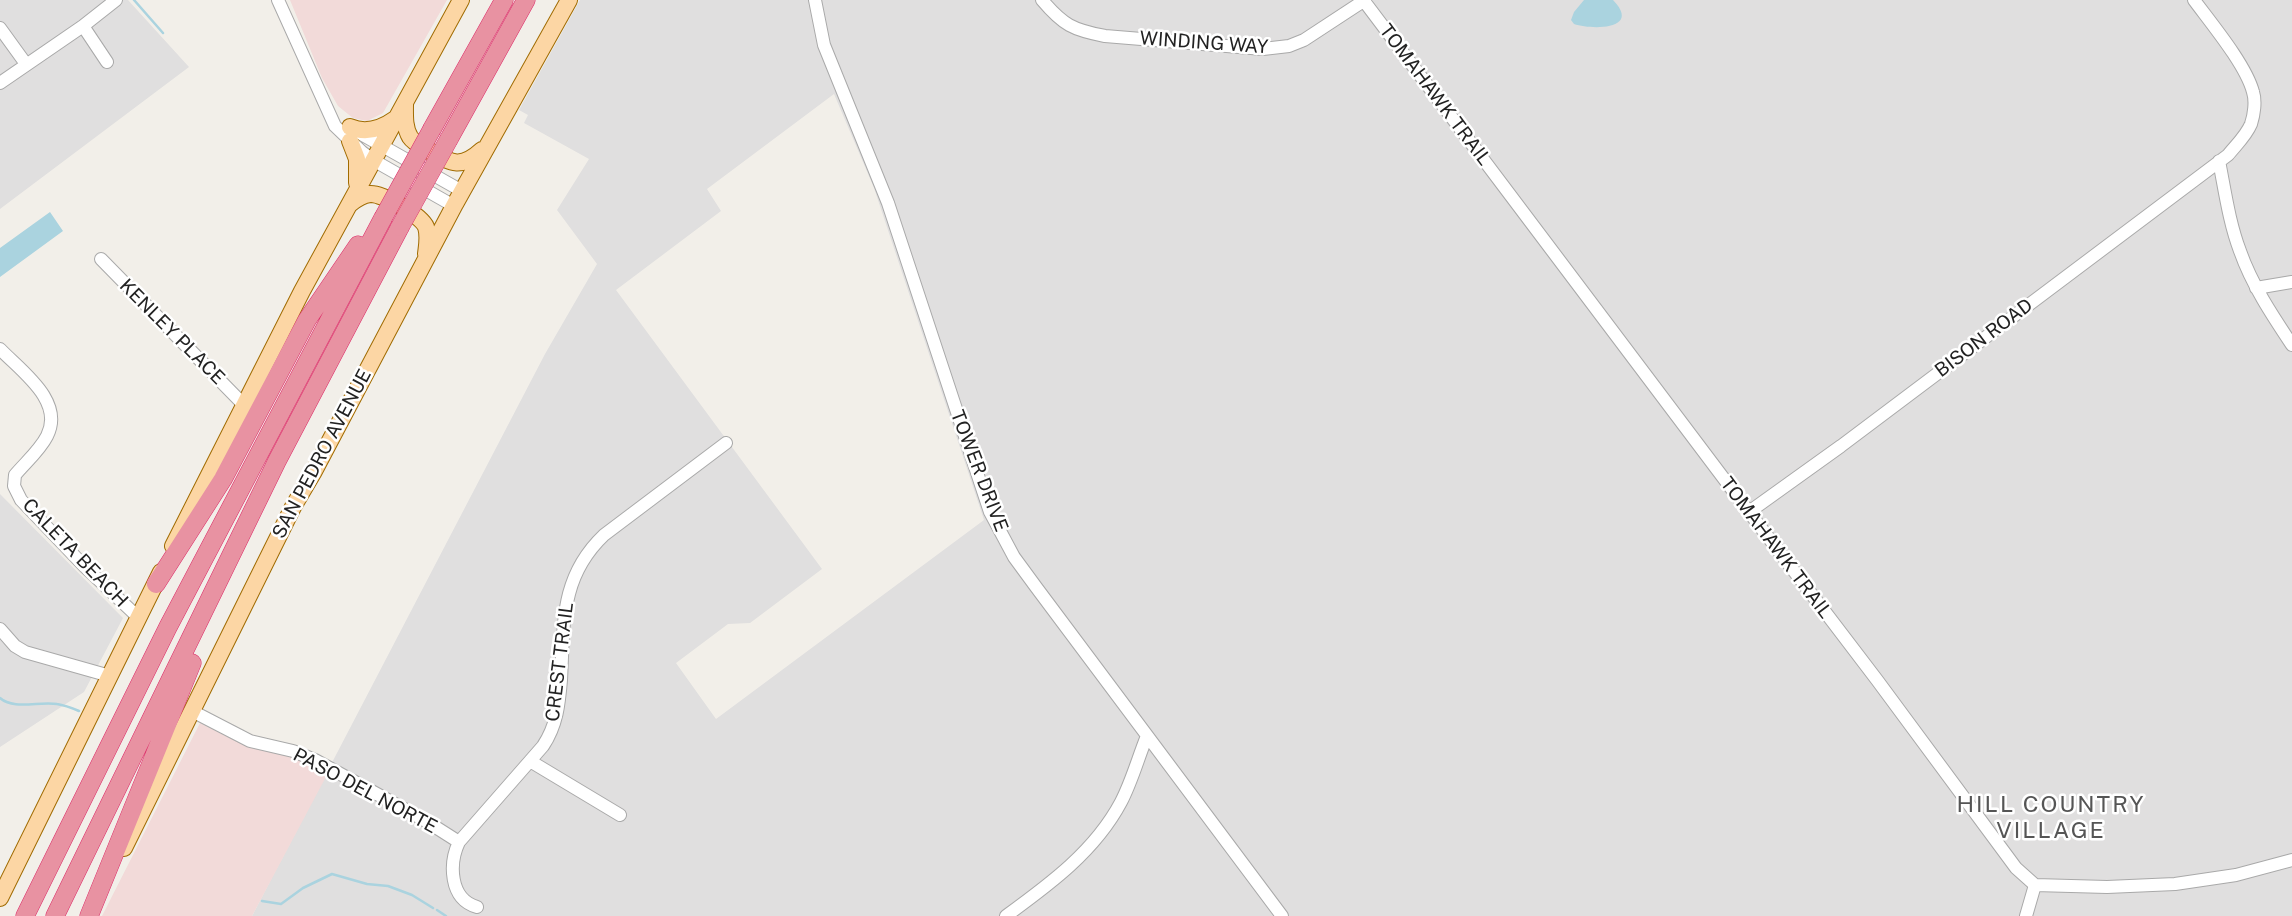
<!DOCTYPE html>
<html>
<head>
<meta charset="utf-8">
<style>
	body { margin:0 }
	canvas { display:block; background:#f2efe9 }
</style>
</head>
<body>
<canvas width="2292" height="916"></canvas>
<script>
const g = document.querySelector('canvas').getContext('2d');
g.lineJoin = 'round';
function fillPath(path, color) { g.fillStyle = color; g.fill(path, 'evenodd'); }
function trace(path, color, width, dash) { g.strokeStyle = color; g.lineWidth = width; g.lineCap = dash ? 'butt' : 'round'; g.setLineDash(dash || []); g.stroke(path); }
function drawText(font, color, halo, rows, align = 'center') {
  g.font = font + ' "Public Sans",sans-serif'; g.lineWidth = 5; g.setLineDash([]); g.textBaseline = 'middle'; g.strokeStyle = halo; g.fillStyle = color; for (const [text, x, y, turn = 0] of rows) {
    g.save(); g.translate(x, y); g.rotate((+turn || 0) * Math.PI / 180); g.textAlign = isNaN(turn) ? turn : align; if (halo) g.strokeText(text, 0, 0); g.fillText(text, 0, 0); g.restore();
  }
}
fillPath(new Path2D(`
	M0,0H128L189,67L0,209Z
	M580,0H2292V916H252L545,354L597,264L557,210L589,159L524,123L528,115L519,110ZM834,94L874,188L984,520L716,719L676,663L728,624L750,623L822,569L616,290L721,211L707,189Z
	M0,494L123,618L84,692L0,747Z`), '#e0dfdf');
fillPath(new Path2D(`
	M290,0H447L383,113L367,121L353,118L338,106L322,78Z
	M200,723L238,742L296,757L328,773L252,916H102Z`), '#f2dad9');
fillPath(new Path2D(`
	M1584,0H1613C1642,30 1592,30 1574,24L1571,20L1574,12Z
	M50,212L63,231L0,277V248Z`), '#aad3df');
trace(new Path2D(`
	M134,0L163,33
	M0,698C13,710 40,701 57,704C64,705 72,708 79,711
	M262,901L281,904L303,888L332,874L367,884L388,886L412,895L433,908
	M437,910L446,916`), '#aad3df', 2.5);
const minor = new Path2D(`
	M278,0L335,126L362,152L373,160L454,206
	M815,0L824,45L888,203L990,512L1014,557L1036,587L1282,916
	M1042,0C1063,25 1073,30 1105,36L1263,49L1289,46L1304,40L1365,0
	M1364,1L1749,512L1877,680L2016,868L2035,885L2107,887L2175,884L2236,875L2292,860
	M83,26L107,62
	M0,28L26,64
	M0,83L83,26L116,0
	M354,130L462,191
	M2219,161C2225,191 2229,222 2240,251C2252,285 2272,315 2292,345
	M101,259L243,404
	M2256,288L2292,282
	M0,349C21,371 65,401 47,436C40,450 26,462 15,475L14,486L21,500L85,567L139,618
	M1749,512L1841,446L2228,155C2236,145 2246,136 2251,124C2254,115 2256,101 2253,92C2246,65 2211,23 2194,0
	M0,629L15,646L25,652L110,676
	M192,711L250,741L293,751L315,760L426,821L459,842
	M530,761L620,815
	M477,907C449,899 449,863 459,842L543,746C557,725 559,704 561,680C564,623 560,577 604,535L726,443
	M1006,916C1050,884 1095,851 1121,802C1132,781 1138,758 1147,736
	M2026,916L2035,885`);
const major = new Path2D(`
	M405,104C405,115 404,127 410,137C414,143 421,146 428,150C451,163 460,170 482,150
	M350,127C366,134 381,129 395,119
	M350,141L357,159V183
	M350,204C356,199 362,195 370,194C382,193 421,215 426,227C429,236 427,245 426,254
	M173,546L302,291L461,0
	M124,848L293,507L313,473L455,204L569,0
	M0,898L161,572`);
const highway = new Path2D(`
	M432,129L504,0
	M449,139L526,0
	M156,584L223,479L307,320L358,245
	M25,916L168,627L383,218
	M55,916L277,461L400,227
	M89,916L192,663`);
trace(minor, '#a9a9a9', 14);
trace(major, '#a06b00', 18);
trace(highway, '#dc2a67', 19);
trace(minor, '#fff', 12);
trace(major, '#fcd6a4', 16);
trace(highway, '#e892a2', 18);
const highwayBridge = new Path2D(`
	M383,218L432,129
	M400,227L449,139`);
trace(highwayBridge, '#dc2a67', 19, []);
trace(highwayBridge, '#e892a2', 18);
drawText('19px', '#222', '#fff', [
	["WINDING WAY",1204,43,4],
	["TOMAHAWK TRAIL",1435,95,53],
	["KENLEY PLACE",172,332,45],
	["BISON ROAD",1984,338,-37],
	["SAN PEDRO AVENUE",322,454,-62],
	["TOWER DRIVE",979,471,69],
	["TOMAHAWK TRAIL",1776,548,53],
	["CALETA BEACH",75,553,46],
	["CREST TRAIL",560,662,-83],
	["PASO DEL NORTE",365,791,28]
]);
g.letterSpacing = '2px';
drawText('23px', '#555', '#fff', [
	["HILL COUNTRY",2051,805],
	["VILLAGE",2051,831]
]);
g.letterSpacing = '0px';
</script>
</body>
</html>
